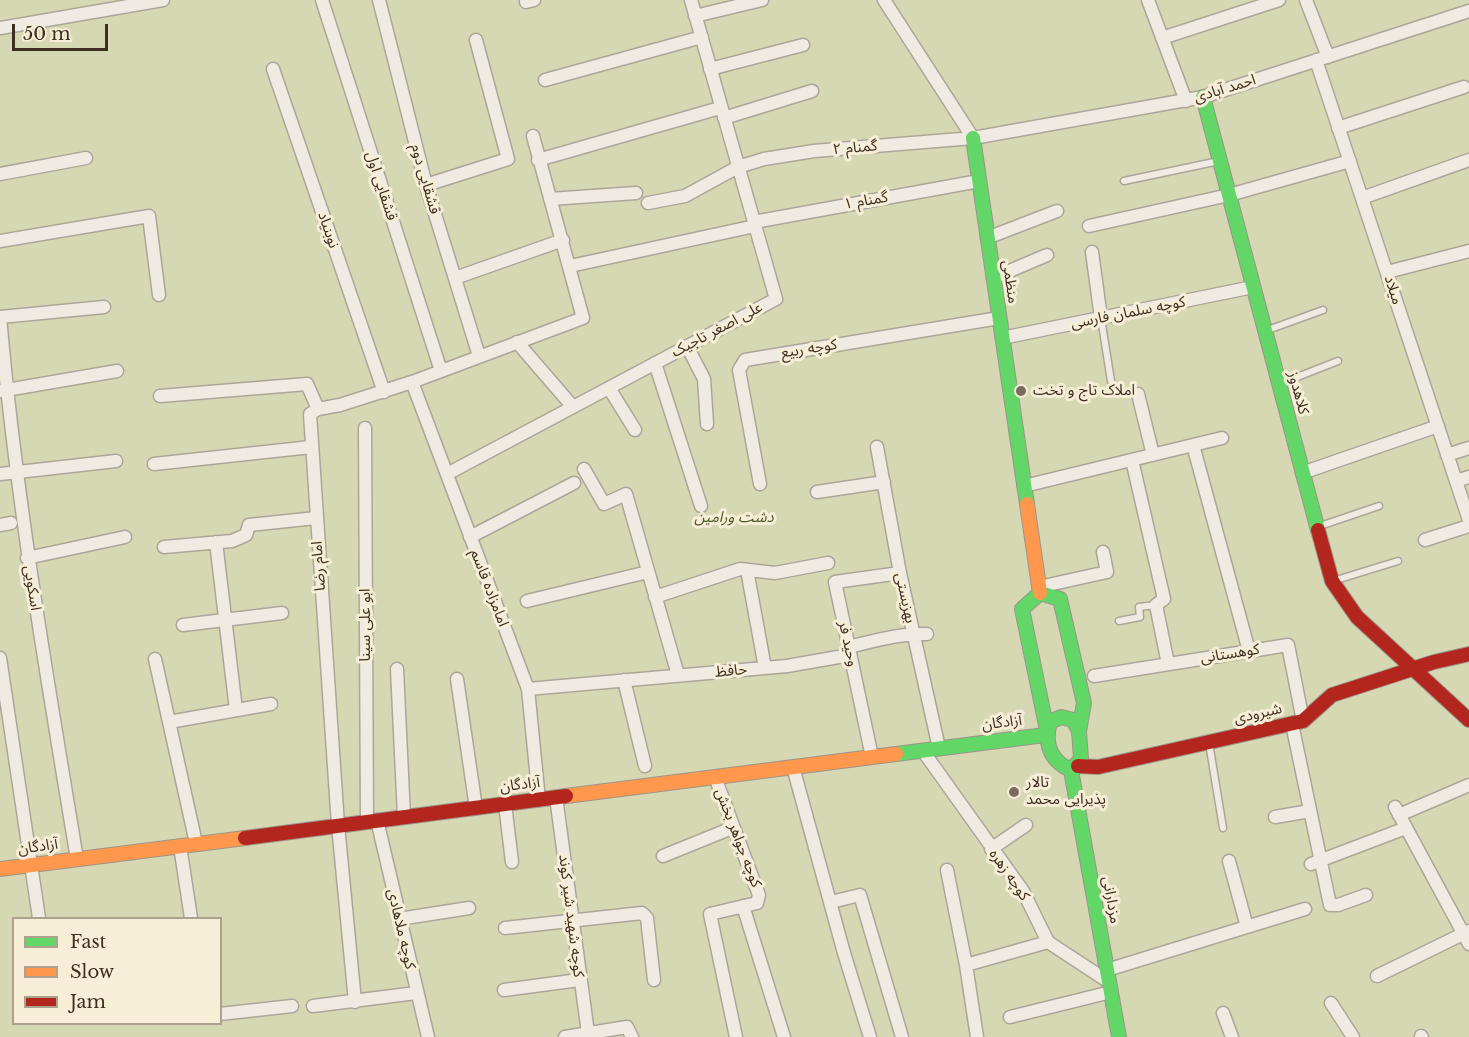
<!DOCTYPE html>
<html>
<head>
<meta charset="utf-8">
<style>
	body { margin:0 }
	#map { position:relative; width:1469px; height:1037px; overflow:hidden; background:#e7e0d1; font-family:"Libre Baskerville",serif }
	canvas { display:block }
	.legend { position:absolute; left:12px; top:917px; width:210px; height:108px; box-sizing:border-box; background:#f7eed8; border:2px solid #ada18e; margin:0; padding:8px 10px; list-style:none; font-size:18px; color:#3d2e20 }
	.legend li { display:flex; align-items:center; gap:12px; height:30px }
	.legend b { width:30px; border:2px solid #ada18e }
	.scale { position:absolute; left:12px; top:24px; width:96px; height:27px; box-sizing:border-box; border:3px solid #3d2e20; border-top:0; padding-left:8px; font-size:18px; line-height:21px; white-space:nowrap; color:#3d2e20; -webkit-text-stroke:4px #f7eed8; paint-order:stroke }
</style>
</head>
<body>
<div id="map">
<canvas width="1469" height="1037"></canvas>
<ul class="legend">
<li><b style="height:8px;background:#63d668"></b>Fast</li>
<li><b style="height:8px;background:#ff974d"></b>Slow</li>
<li><b style="height:8px;background:#b3261e"></b>Jam</li>
</ul>
<div class="scale">50 m</div>
</div>
<script>
const g = document.querySelector('canvas').getContext('2d');
g.lineJoin = 'round';
function fillPath(path, color) { g.fillStyle = color; g.fill(path, 'evenodd'); }
function trace(path, color, width, dash) { g.strokeStyle = color; g.lineWidth = width; g.lineCap = dash ? 'butt' : 'round'; g.setLineDash(dash || []); g.stroke(path); }
function drawText(font, color, halo, rows, align = 'center') {
  g.font = font + ' "Libre Baskerville","Noto Sans Arabic",serif'; g.lineWidth = 6; g.setLineDash([]); g.textBaseline = 'middle'; g.strokeStyle = halo; g.fillStyle = color; for (const [text, x, y, turn = 0] of rows) {
    g.save(); g.translate(x, y); g.rotate((+turn || 0) * Math.PI / 180); g.textAlign = isNaN(turn) ? turn : align; if (halo) g.strokeText(text, 0, 0); g.fillText(text, 0, 0); g.restore();
  }
}
fillPath(new Path2D(`
	M0,0H1469V1037H0ZM14,918H220V1024H14Z`), '#d6d7b3');
const lane = new Path2D(`
	M1124,181L1219,161
	M1101,318L1111,381
	M1265,331L1323,310
	M1282,383L1338,361
	M1320,526L1379,506
	M1333,581L1398,561
	M1119,621L1140,617L1139,607L1156,605
	M1209,743L1223,828`);
const street = new Path2D(`
	M322,0L441,371
	M379,0L426,185L479,356
	M884,0L973,138
	M1148,0L1186,101
	M1306,0L1328,57
	M526,2L534,0
	M695,16L762,0
	M0,28L163,0
	M1162,38L1279,0
	M1316,60L1469,520
	M273,69L384,392
	M710,69L803,45
	M545,80L702,37
	M724,118L812,91
	M1338,128L1464,87
	M538,160L720,108
	M0,174L86,158
	M426,185L508,159L476,40
	M1362,198L1469,160
	M550,199L636,193
	M648,203L685,196L738,167L764,159L814,151L973,138L1203,97L1469,11
	M754,222L979,181
	M1089,226L1229,195L1350,161
	M987,238L1057,211
	M0,241L149,216L159,295
	M1092,252L1101,318
	M570,266L755,226
	M1387,272L1469,251
	M455,278L563,240
	M993,278L1047,255
	M0,317C16,499 47,678 77,859
	M0,317L104,307
	M1002,338L1253,287
	M517,342L573,407
	M687,346L704,379L707,424
	M655,363L701,506
	M412,382L528,689L539,800
	M609,388L635,430
	M0,391L117,371
	M1138,394L1153,455
	M160,396L307,384L318,409
	M365,428L367,822
	M1193,445L1249,651
	M877,447L900,573L939,748
	M1447,455L1469,448
	M1132,460L1164,599L1156,605L1168,664
	M154,464L311,447
	M584,469L604,504L626,494L678,675
	M1302,473L1438,426
	M0,474L116,461
	M447,474L776,299L691,0
	M1456,481L1469,477
	M760,484L739,370L745,360L999,318
	M1024,486L1222,438
	M817,492L884,482
	M0,525L11,523
	M470,537L574,483
	M1425,540L1469,526
	M216,542L236,710
	M164,547L232,541L246,535L249,525L316,518
	M27,558L125,537
	M747,570L765,668
	M1039,587L1107,572L1103,552
	M655,597L740,569L775,573L828,563
	M527,601L648,572
	M183,625L282,613
	M0,658L39,918
	M155,659L196,843
	M397,669L404,817
	M1094,676L1288,645L1303,721
	M457,679L476,808
	M624,680L645,766
	M528,689L787,666L844,656L848,647C874,641 901,633 927,634
	M169,722L271,704
	M1292,724L1330,905H1338L1366,895
	M923,751L1023,891L1048,942L1109,982
	M872,757L835,582L900,573
	M793,767L844,953L870,1037
	M715,777L759,895L757,903L710,914L736,1037
	M556,797L588,1033
	M505,804L512,862
	M1395,807L1469,944
	M1399,815L1469,785
	M1275,817L1310,811
	M377,820L428,1037
	M180,846L191,918
	M991,849L1026,825
	M663,856L732,828
	M1229,861L1247,927
	M1311,864L1406,828
	M947,870L966,965
	M831,902L860,895L902,1037
	M743,906L784,1037
	M399,919L469,908
	M505,928L642,913L647,918L654,980
	M1107,970L1305,909
	M1377,976L1469,931
	M504,990L579,980
	M355,1002L338,825L310,414L318,409L340,405L412,382L583,318L533,136
	M1331,1003L1353,1037
	M313,1006L416,993
	M1223,1013L1232,1037
	M220,1014L292,1006
	M1010,1017L1111,992
	M1421,1036L1422,1037
	M565,1037L627,1027L632,1037
	M977,1037L966,965L1048,942`);
const fast = new Path2D(`
	M1203,97L1318,530
	M973,138L1027,504
	M1061,717L1073,720L1079,731L1081,759L1071,770C1050,761 1044,743 1050,722Z
	M1047,730L1022,609L1040,593L1060,599L1084,703L1079,731
	M896,754L1045,735
	M1071,770L1119,1037`);
const slow = new Path2D(`
	M1027,504L1040,593
	M566,796L896,754
	M0,869L245,838`);
const jam = new Path2D(`
	M1318,530L1332,581L1357,617L1469,720
	M1078,766L1098,767L1303,721L1332,695L1434,662L1469,654
	M245,838L566,796`);
trace(lane, '#ada599', 9);
trace(street, '#ada599', 15);
trace(fast, '#9c958a', 16);
trace(slow, '#9c958a', 16);
trace(jam, '#9c958a', 16);
trace(lane, '#efebe3', 6);
trace(street, '#efebe3', 12);
trace(fast, '#63d668', 14);
trace(slow, '#ff974d', 14);
trace(jam, '#b3261e', 14);
for (const [x, y, r, color] of [
	[1021,391,6,"#786c5e"],
	[1014,792,6,"#786c5e"]
]) { const dot = new Path2D(); dot.arc(x, y, r, 0, 2 * Math.PI); g.fillStyle = color; g.fill(dot); trace(dot, '#f7eed8', 2); }
drawText('15px', '#3d2e20', '#f7eed8', [
	["احمد آبادی",1225,89,-17],
	["گمنام ۲",855,148,-5],
	["قشقایی دوم",425,179,74],
	["قشقایی اول",381,186,72],
	["گمنام ۱",866,201,-10],
	["نوبنیاد",328,230,71],
	["منظمی",1010,282,82],
	["میلاد",1393,290,72],
	["کوچه سلمان فارسی",1128,313,-11],
	["علی اصغر تاجیک",717,330,-28],
	["کوچه ربیع",809,349,-9],
	["کلاهدوز",1298,393,75],
	["امام رضا",319,566,-94],
	["اسکویی",32,588,81],
	["امامزاده قاسم",489,588,69],
	["بهزیستی",905,598,78],
	["ابو علی سینا",366,625,-90],
	["وحید فر",848,644,78],
	["کوهستانی",1230,654,-9],
	["حافظ",731,671,-5],
	["شیرودی",1258,714,-13],
	["آزادگان",1002,723,-7],
	["آزادگان",520,785,-7],
	["کوچه جواهر بخش",738,838,69],
	["آزادگان",38,847,-8],
	["کوچه زهره",1009,875,55],
	["مزدارانی",1111,900,80],
	["کوچه شهید شیر کوند",571,916,83],
	["کوچه ملاهادی",401,929,77]
]);
drawText('15px', '#3d2e20', '#f7eed8', [
	["املاک تاج و تخت",1033,391],
	["تالار",1026,783],
	["پذیرایی محمد",1026,800]
], 'left');
drawText('italic 15px', '#4d5a26', '#f7eed8', [
	["دشت ورامین",734,518]
]);
</script>
</body>
</html>
